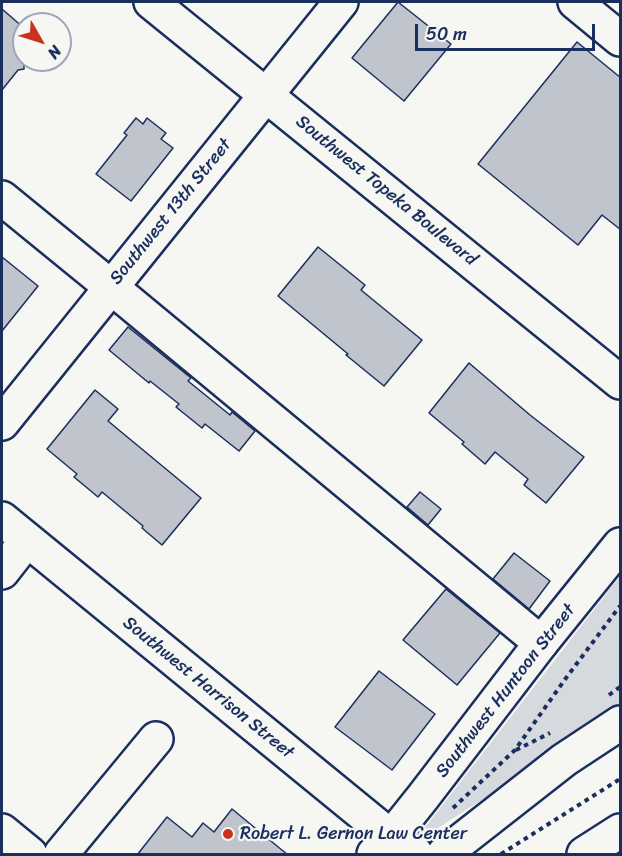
<!DOCTYPE html>
<html>
<head>
<meta charset="utf-8">
<style>
  body { margin:0 }
  #map { position:relative; width:622px; height:856px; overflow:hidden; background:#f6f6f2; font-family:Sriracha,sans-serif }
  canvas { display:block }
  .frame { position:absolute; inset:0; border:3px solid #1b2f5e; pointer-events:none }
  .north { position:absolute; left:12px; top:12px; width:60px; height:60px; box-sizing:border-box; background:#f6f6f2; border:2px solid #9ea6b7; border-radius:50%; rotate:129deg; font-size:16px; font-weight:700; line-height:24px; text-align:center; color:#1b2f5e }
  .north::after { content:''; display:block; margin:auto; width:21px; height:27px; background:#c8321e; clip-path:polygon(50% 0,100% 100%,50% 72%,0 100%) }
  .scale { position:absolute; left:415px; top:24px; width:180px; height:27px; box-sizing:border-box; border:3px solid #1b2f5e; border-top:0; padding-left:8px; font-size:18px; line-height:21px; white-space:nowrap; color:#1b2f5e; -webkit-text-stroke:4px #f6f6f2; paint-order:stroke }
</style>
</head>
<body>
<div id="map">
<canvas width="622" height="856"></canvas>
<div class="frame"></div>
<div class="north">N</div>
<div class="scale">50 m</div>
</div>
<script>
const c = document.querySelector('canvas').getContext('2d');
c.lineJoin = 'round';
function paint(path, color) {
  c.fillStyle = color;
  c.fill(path, 'evenodd');
}
function toPath(rows) {
  const path = new Path2D();
  for (const r of rows) {
    path.moveTo(r[0], r[1]);
    for (let i = 2; i < r.length; i += 2) path.lineTo(r[i], r[i + 1]);
  }
  return path;
}
function trace(path, color, width, dash) {
  c.strokeStyle = color;
  c.lineWidth = width;
  c.lineCap = dash ? 'butt' : 'round';
  c.setLineDash(dash || []);
  c.stroke(path);
}
function drawText(font, color, halo, rows, align = 'center') {
  c.font = font + ' Sriracha,sans-serif';
  c.lineWidth = 4.5;
  c.setLineDash([]);
  c.textBaseline = 'middle';
  c.strokeStyle = halo;
  c.fillStyle = color;
  for (const [text, x, y, turn = 0] of rows) {
    c.save();
    c.translate(x, y);
    c.rotate((+turn || 0) * Math.PI / 180);
    c.textAlign = isNaN(turn) ? turn : align;
    if (halo) c.strokeText(text, 0, 0);
    c.fillText(text, 0, 0);
    c.restore();
  }
}
paint(toPath([
  [620,576,620,711,424,837,419,837,418,833,427,825]
]), '#d6d9dd');
const building = toPath([
  [398,2,451,44,404,101,352,58,398,2],
  [2,9,24,28,24,69,18,70,2,90,2,9],
  [577,42,621,78,621,230,602,215,578,245,478,164,577,42],
  [136,118,143,124,147,118,166,133,161,139,173,148,131,201,96,174,127,135,124,133,136,118],
  [318,247,365,285,361,290,422,340,384,386,346,355,348,354,278,296,318,247],
  [2,257,38,286,2,331,2,257],
  [128,327,191,378,188,381,230,415,232,412,255,431,239,451,205,424,202,428,176,407,179,404,150,381,149,383,109,350,128,327],
  [469,363,530,415,584,457,546,503,524,485,528,479,495,452,485,464,462,444,464,442,429,413,469,363],
  [95,390,118,409,108,421,201,498,162,545,142,528,143,526,102,492,98,497,74,477,77,474,47,449,95,390],
  [420,492,441,509,428,525,407,507,420,492],
  [514,553,550,581,529,609,493,579,514,553],
  [446,589,500,633,457,685,403,640,446,589],
  [379,671,435,714,392,770,335,727,379,671],
  [232,809,288,855,137,855,167,817,192,837,203,823,214,832,232,809]
]);
paint(building, '#c0c4cd');
trace(building, '#1b2f5e', 1.5);
const minor = toPath([
  [575,2,620,39],
  [2,198,111,287,541,643],
  [2,423,341,2],
  [2,519,391,837,416,854],
  [2,572,27,540],
  [2,831,30,854],
  [61,854,156,739],
  [584,854,620,831]
]);
const major = toPath([
  [151,2,620,382],
  [374,854,391,837,423,797,541,643,620,545],
  [444,854,564,760,620,723]
]);
trace(minor, '#1b2f5e', 38);
trace(major, '#1b2f5e', 38);
trace(toPath([
  [609,695,620,687],
  [516,750,550,733],
  [453,808,515,750,566,678,620,606],
  [501,854,620,779]
]), '#1b2f5e', 4, [4.5, 4.5]);
trace(minor, '#f6f6f2', 33);
trace(major, '#f6f6f2', 33);
for (const [x, y, r, color] of [
  [228,834,6,"#c8321e"]
]) {
  const dot = new Path2D();
  dot.arc(x, y, r, 0, 2 * Math.PI);
  c.fillStyle = color;
  c.fill(dot);
  trace(dot, '#f6f6f2', 2);
}
drawText('18px', '#1b2f5e', '#f6f6f2', [
  ["Southwest Topeka Boulevard",386,191,39],
  ["Southwest 13th Street",171,212,-51],
  ["Southwest Harrison Street",208,688,39],
  ["Southwest Huntoon Street",506,691,-52]
]);
drawText('18px', '#1b2f5e', '#f6f6f2', [
  ["Robert L. Gernon Law Center",240,834]
], 'left');
</script>
</body>
</html>
